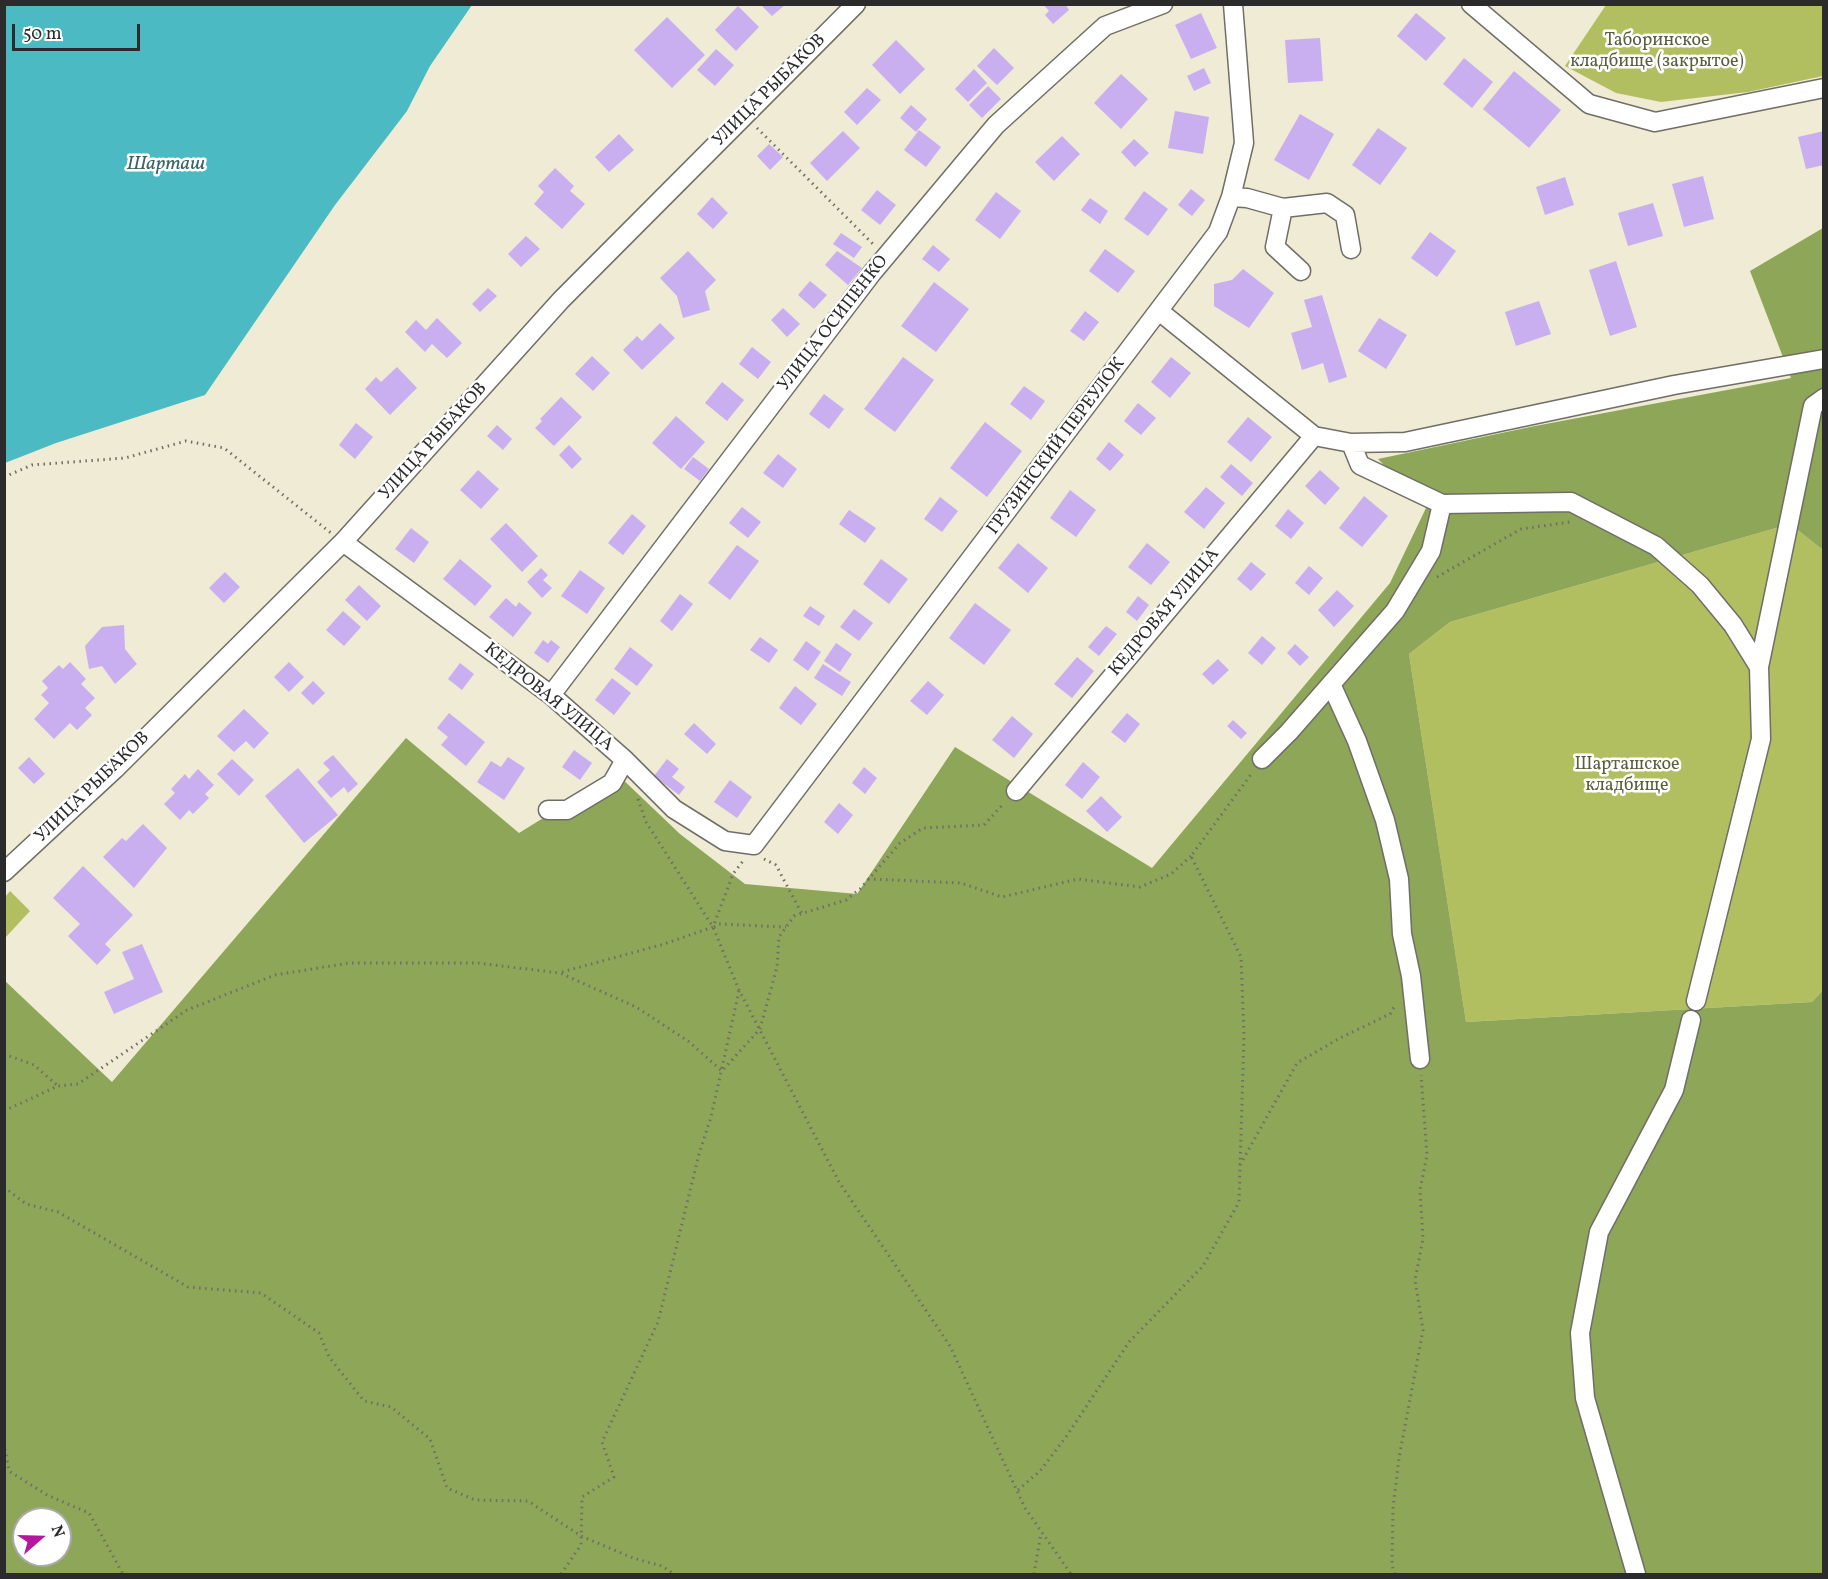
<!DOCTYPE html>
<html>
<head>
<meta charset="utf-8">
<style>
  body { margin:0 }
  #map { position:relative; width:1828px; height:1579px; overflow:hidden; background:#efebd4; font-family:Vollkorn,serif }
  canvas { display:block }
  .frame { position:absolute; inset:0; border:6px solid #2b2b2b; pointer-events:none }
  .north { position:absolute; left:12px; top:1507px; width:60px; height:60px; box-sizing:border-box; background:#fff; border:2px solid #aaa; border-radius:50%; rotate:70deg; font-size:16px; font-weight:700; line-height:24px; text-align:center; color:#2b2b2b }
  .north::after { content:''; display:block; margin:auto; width:21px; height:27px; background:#b5179e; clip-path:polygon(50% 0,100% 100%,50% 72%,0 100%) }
  .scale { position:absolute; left:12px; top:24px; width:128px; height:27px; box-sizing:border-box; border:3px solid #2b2b2b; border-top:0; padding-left:8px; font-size:18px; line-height:21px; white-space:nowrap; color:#2b2b2b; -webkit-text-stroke:4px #fff; paint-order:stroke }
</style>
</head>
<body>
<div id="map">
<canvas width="1828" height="1579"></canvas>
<div class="frame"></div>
<div class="north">N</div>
<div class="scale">50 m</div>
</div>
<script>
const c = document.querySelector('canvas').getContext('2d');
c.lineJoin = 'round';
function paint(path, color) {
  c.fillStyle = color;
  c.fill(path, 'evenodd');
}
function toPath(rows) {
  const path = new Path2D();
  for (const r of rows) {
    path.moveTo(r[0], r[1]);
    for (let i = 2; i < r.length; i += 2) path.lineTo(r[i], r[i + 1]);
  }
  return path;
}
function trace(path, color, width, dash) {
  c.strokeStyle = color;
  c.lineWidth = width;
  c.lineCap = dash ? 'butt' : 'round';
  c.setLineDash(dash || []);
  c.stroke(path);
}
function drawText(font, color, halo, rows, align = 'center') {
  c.font = font + ' Vollkorn,serif';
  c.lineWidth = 5;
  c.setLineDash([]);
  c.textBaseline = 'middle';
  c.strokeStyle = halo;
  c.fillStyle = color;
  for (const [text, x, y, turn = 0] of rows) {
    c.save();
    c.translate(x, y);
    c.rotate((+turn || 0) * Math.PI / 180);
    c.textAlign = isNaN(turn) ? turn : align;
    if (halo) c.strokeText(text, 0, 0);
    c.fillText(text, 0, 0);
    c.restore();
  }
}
paint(toPath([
  [1606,5,1823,5,1823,76,1748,92,1661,102,1616,93,1565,66],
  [1790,524,1823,550,1823,990,1812,1002,1466,1022,1409,654,1450,622],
  [10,891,30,911,5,938,5,897]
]), '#b2bf61');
paint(toPath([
  [1823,228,1823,550,1790,524,1450,622,1409,654,1466,1022,1812,1002,1823,990,1823,1574,5,1574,4,980,112,1082,406,738,519,833,616,773,680,834,745,884,857,894,955,747,1152,868,1390,583,1426,508,1378,459,1535,426,1791,378,1750,271],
  [24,1519,60,1519,60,1555,24,1555]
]), '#8da657');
paint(toPath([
  [5,4,472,4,472,5,430,66,407,111,335,205,205,395,56,443,5,463]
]), '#4bbac3');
paint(toPath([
  [1043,4,1065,4,1069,10,1053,24,1045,15,1049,11],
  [761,5,785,5,772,16],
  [738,6,759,27,736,51,715,30],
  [1201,13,1217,48,1191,59,1175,25],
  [1416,13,1446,38,1426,61,1397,36],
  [667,17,705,55,672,88,634,50],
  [1320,38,1323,81,1288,83,1285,40],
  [896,40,925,69,900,94,872,65],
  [994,48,1014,68,997,85,977,66],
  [716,49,734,65,715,86,697,70],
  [1464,58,1493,82,1472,108,1443,84],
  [1204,68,1211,83,1194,91,1187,76],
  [974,69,987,83,968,102,955,89],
  [1514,71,1561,110,1529,148,1483,109],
  [1121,74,1148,99,1121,129,1094,103],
  [988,86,1001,99,982,118,969,105],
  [867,88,881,100,857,125,844,112],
  [911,105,927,119,916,132,900,118],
  [1175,111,1209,117,1203,154,1168,148],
  [1300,114,1334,134,1309,180,1274,160],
  [1378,128,1407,148,1380,185,1352,165],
  [919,130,941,147,926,167,904,150],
  [843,131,860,148,827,181,810,163],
  [1824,131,1824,165,1806,169,1798,137],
  [619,134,634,150,609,172,595,157],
  [1062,136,1080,154,1054,181,1035,162],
  [1134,139,1149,153,1135,167,1121,152],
  [769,144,783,157,770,170,757,156],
  [555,168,574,186,570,191,585,204,562,229,534,204,544,192,538,186],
  [1703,176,1714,219,1684,227,1672,184],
  [1565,177,1574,205,1545,215,1536,187],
  [1191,189,1205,200,1192,216,1178,205],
  [877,190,896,205,880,225,861,210],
  [1144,191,1168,209,1148,236,1124,219],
  [996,192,1021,211,1000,239,975,220],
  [712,197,728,213,713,229,697,214],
  [1090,198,1108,211,1100,224,1081,210],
  [1653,203,1663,236,1628,246,1618,213],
  [1430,232,1456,251,1437,277,1411,258],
  [841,233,862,247,854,258,833,244],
  [526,236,540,249,521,267,508,254],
  [933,245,950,259,939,272,922,259],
  [1105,249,1135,271,1118,293,1089,271],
  [688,251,716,280,705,291,710,310,683,318,677,296,660,278],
  [837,251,862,268,848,285,825,265],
  [1616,261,1637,327,1610,336,1589,270],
  [1243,269,1274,293,1249,328,1214,306,1214,284,1232,280],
  [810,281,827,295,814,309,798,295],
  [934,282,969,309,936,352,901,326],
  [488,288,497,296,480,312,472,304],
  [1322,295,1347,377,1329,383,1323,363,1302,370,1291,333,1312,327,1304,300],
  [1539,301,1551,334,1516,346,1505,312],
  [783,308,800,324,787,337,771,320],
  [1085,311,1099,322,1084,341,1070,331],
  [437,318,462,343,447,358,432,344,425,352,405,332,416,320,426,330],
  [1379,318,1407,335,1386,369,1358,351],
  [660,323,675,338,642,370,623,350,637,336,642,341],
  [752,347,771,362,758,379,739,364],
  [592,356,610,373,593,391,575,374],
  [903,357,934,380,895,432,864,409],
  [1171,357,1191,373,1170,398,1151,382],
  [397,367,417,388,390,415,365,389,376,377,381,382],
  [722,382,744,400,727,421,705,403],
  [1024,386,1045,401,1031,420,1010,404],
  [824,394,844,409,829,429,809,414],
  [561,397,582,417,554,446,535,428,542,421,540,419],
  [1138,403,1156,418,1141,435,1124,421],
  [676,416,705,442,681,469,652,443],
  [1248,417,1272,437,1251,462,1227,442],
  [985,422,1022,451,987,497,950,468],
  [356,423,373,437,355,459,339,445],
  [497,425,512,439,503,450,487,436],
  [1109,442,1124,455,1110,471,1096,459],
  [569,445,582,459,572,469,559,455],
  [778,454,797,469,783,488,763,473],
  [693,457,709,469,700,481,684,469],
  [1231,464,1253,483,1242,496,1220,477],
  [478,470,499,489,481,509,460,490],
  [1320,470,1340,488,1325,505,1305,486],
  [1206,487,1225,503,1204,529,1184,512],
  [1070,490,1096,510,1076,537,1050,518],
  [1364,496,1388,516,1362,547,1339,528],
  [940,497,958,511,942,532,924,519],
  [742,507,761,522,748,538,729,523],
  [1288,509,1304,523,1291,539,1275,526],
  [849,510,876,528,865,543,839,524],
  [632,514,646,526,623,555,608,543],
  [506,523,538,556,522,572,490,539],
  [411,528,429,542,414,563,395,549],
  [1018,543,1048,568,1028,593,998,568],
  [1147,543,1170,562,1151,585,1128,567],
  [737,545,759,561,730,600,708,583],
  [460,559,492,586,475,606,443,579],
  [881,559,908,579,889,604,863,584],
  [1251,562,1266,574,1251,591,1237,579],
  [1309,566,1323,578,1309,595,1295,583],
  [541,568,548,575,543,580,552,588,542,598,527,582],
  [580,570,605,588,587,614,561,596],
  [225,572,240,587,224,603,209,588],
  [359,585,381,606,367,621,345,600],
  [1337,590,1354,606,1334,627,1318,610],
  [680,594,693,604,672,631,660,621],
  [1138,596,1149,605,1137,621,1126,612],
  [506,598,516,607,519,602,532,613,513,637,489,617],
  [975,603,1011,630,984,665,949,638],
  [810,606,825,616,819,626,803,616],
  [854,609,873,623,859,641,840,627],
  [343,611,361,627,344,646,326,630],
  [124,625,125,649,137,664,115,684,102,666,89,669,85,646,102,627],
  [1106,626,1117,634,1099,656,1088,647],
  [1262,636,1276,648,1262,665,1248,653],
  [760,637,778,650,769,663,750,650],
  [543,640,548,644,551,640,560,647,548,663,534,653],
  [806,641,821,652,808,671,793,660],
  [836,643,852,654,840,672,824,661],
  [1295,644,1309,657,1300,666,1287,653],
  [630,647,653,665,637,686,614,669],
  [1077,657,1094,671,1072,698,1054,684],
  [1218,659,1229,670,1213,685,1202,674],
  [70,662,86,679,81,684,95,698,85,708,92,715,77,730,70,723,54,739,34,719,49,703,41,695,48,688,42,681,59,665,63,669],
  [289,662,304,677,289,692,274,677],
  [460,663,474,674,462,690,448,679],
  [823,664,851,682,842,696,814,678],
  [612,678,631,693,614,715,595,700],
  [313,681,325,693,313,705,301,693],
  [928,681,944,695,927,715,910,701],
  [795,686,817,704,801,725,779,708],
  [244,709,269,733,254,749,246,741,234,752,217,736],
  [449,713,485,742,466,766,441,745,448,737,437,728],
  [1127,713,1140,724,1125,743,1111,732],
  [1012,716,1033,734,1014,758,992,740],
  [1233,720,1247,733,1241,739,1227,726],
  [694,723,716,744,707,754,684,734],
  [574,750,592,763,580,780,562,767],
  [333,755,358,784,348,793,344,787,331,798,317,782,330,770,323,763],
  [29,757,45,774,34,784,18,768],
  [508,757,525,768,504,800,477,782,491,761,501,767],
  [232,759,254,780,239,796,217,774],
  [667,759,679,769,672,777,685,787,679,795,654,776],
  [1083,762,1100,777,1082,799,1065,785],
  [864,767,877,778,865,794,852,783],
  [298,768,338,815,304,843,265,796],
  [198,769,214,785,205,794,209,798,193,814,189,810,180,820,164,804,175,793,171,789,185,774,189,779],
  [730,780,752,797,737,818,714,802],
  [1101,796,1122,817,1107,832,1086,811],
  [839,803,853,815,838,834,824,822],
  [143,824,167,848,134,888,103,857,122,838,126,841],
  [83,866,133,915,105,944,111,950,97,965,68,936,80,924,53,898],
  [142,944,163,992,114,1014,104,992,134,979,122,952]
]), '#caaff0');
const minor = toPath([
  [1471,4,1589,104,1655,122,1824,88],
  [1231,197,1247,198,1283,208],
  [1301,271,1275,247,1283,208,1327,203,1345,215,1351,249],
  [1159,311,1314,436,1351,443,1405,442,1674,385,1824,359],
  [1351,443,1360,465,1442,504,1571,502,1656,546,1700,585,1733,625,1759,667],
  [343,542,551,695,625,760,674,809,725,841,754,845,1218,232,1231,197,1244,143,1233,4],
  [1331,684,1357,741,1385,820,1399,879,1402,934,1411,976,1420,1059],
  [551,695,872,273,996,125,1105,26,1163,4],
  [1262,759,1289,732,1395,611,1431,551,1442,504],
  [1016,791,1314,436],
  [548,810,567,810,612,783,625,760],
  [4,872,115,769,343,542,561,300,856,4],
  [1696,1001,1761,739,1759,667,1813,406,1824,398],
  [1636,1574,1585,1398,1580,1333,1599,1232,1674,1090,1691,1020]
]);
trace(minor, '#706e66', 21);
trace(toPath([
  [757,128,873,244],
  [4,477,32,465,125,458,186,441,224,448,331,533],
  [1437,577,1521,529,1570,522],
  [638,799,646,822,713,927,739,990,839,1182,950,1346,1025,1508,1071,1574],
  [764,859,776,865,802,914],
  [868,879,961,883,1002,897,1078,879,1140,887,1171,874,1191,856],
  [714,927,719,924,786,927],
  [562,972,664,944,713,927,733,874,743,861],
  [4,1054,34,1065,58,1086],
  [4,1111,58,1086,78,1084,187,1010,275,975,349,963,477,963,560,973,636,1007,688,1041,722,1071,760,1029,777,967,779,937,794,916,846,900,860,889,900,843,923,828,984,825,1004,803],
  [1240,1165,1297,1063,1340,1038,1390,1014,1396,1004],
  [4,1187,26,1204,58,1212,188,1287,261,1293,319,1333,329,1357,364,1401,391,1407,430,1439,447,1488,475,1500,528,1501,581,1536,633,1558,662,1566,674,1574],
  [4,1443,9,1471,47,1495,89,1513,123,1574],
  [1018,1490,1040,1471,1066,1437,1129,1342,1203,1266,1239,1202,1244,1035,1241,957,1191,856,1252,773],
  [561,1574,581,1545,582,1497,614,1477,602,1442,658,1322,699,1154,711,1117,739,991],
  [1034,1574,1041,1533],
  [1395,1574,1392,1565,1393,1508,1399,1458,1423,1330,1415,1280,1423,1239,1420,1190,1427,1155,1421,1075]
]), '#706e66', 3, [1.5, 4.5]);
trace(minor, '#fff', 18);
drawText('18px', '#5a5f3e', '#fff', [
  ["Таборинское",1657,42],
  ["кладбище (закрытое)",1657,63],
  ["Шарташское",1627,766],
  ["кладбище",1627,787]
]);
drawText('18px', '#2b2b2b', '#fff', [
  ["УЛИЦА РЫБАКОВ",770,91,-45],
  ["УЛИЦА ОСИПЕНКО",834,324,-52],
  ["УЛИЦА РЫБАКОВ",434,442,-48],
  ["ГРУЗИНСКИЙ ПЕРЕУЛОК",1057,447,-53],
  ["КЕДРОВАЯ УЛИЦА",1165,613,-50],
  ["КЕДРОВАЯ УЛИЦА",548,698,39],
  ["УЛИЦА РЫБАКОВ",93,788,-44]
]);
drawText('italic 20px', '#386468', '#fff', [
  ["Шарташ",166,165]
]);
</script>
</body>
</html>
